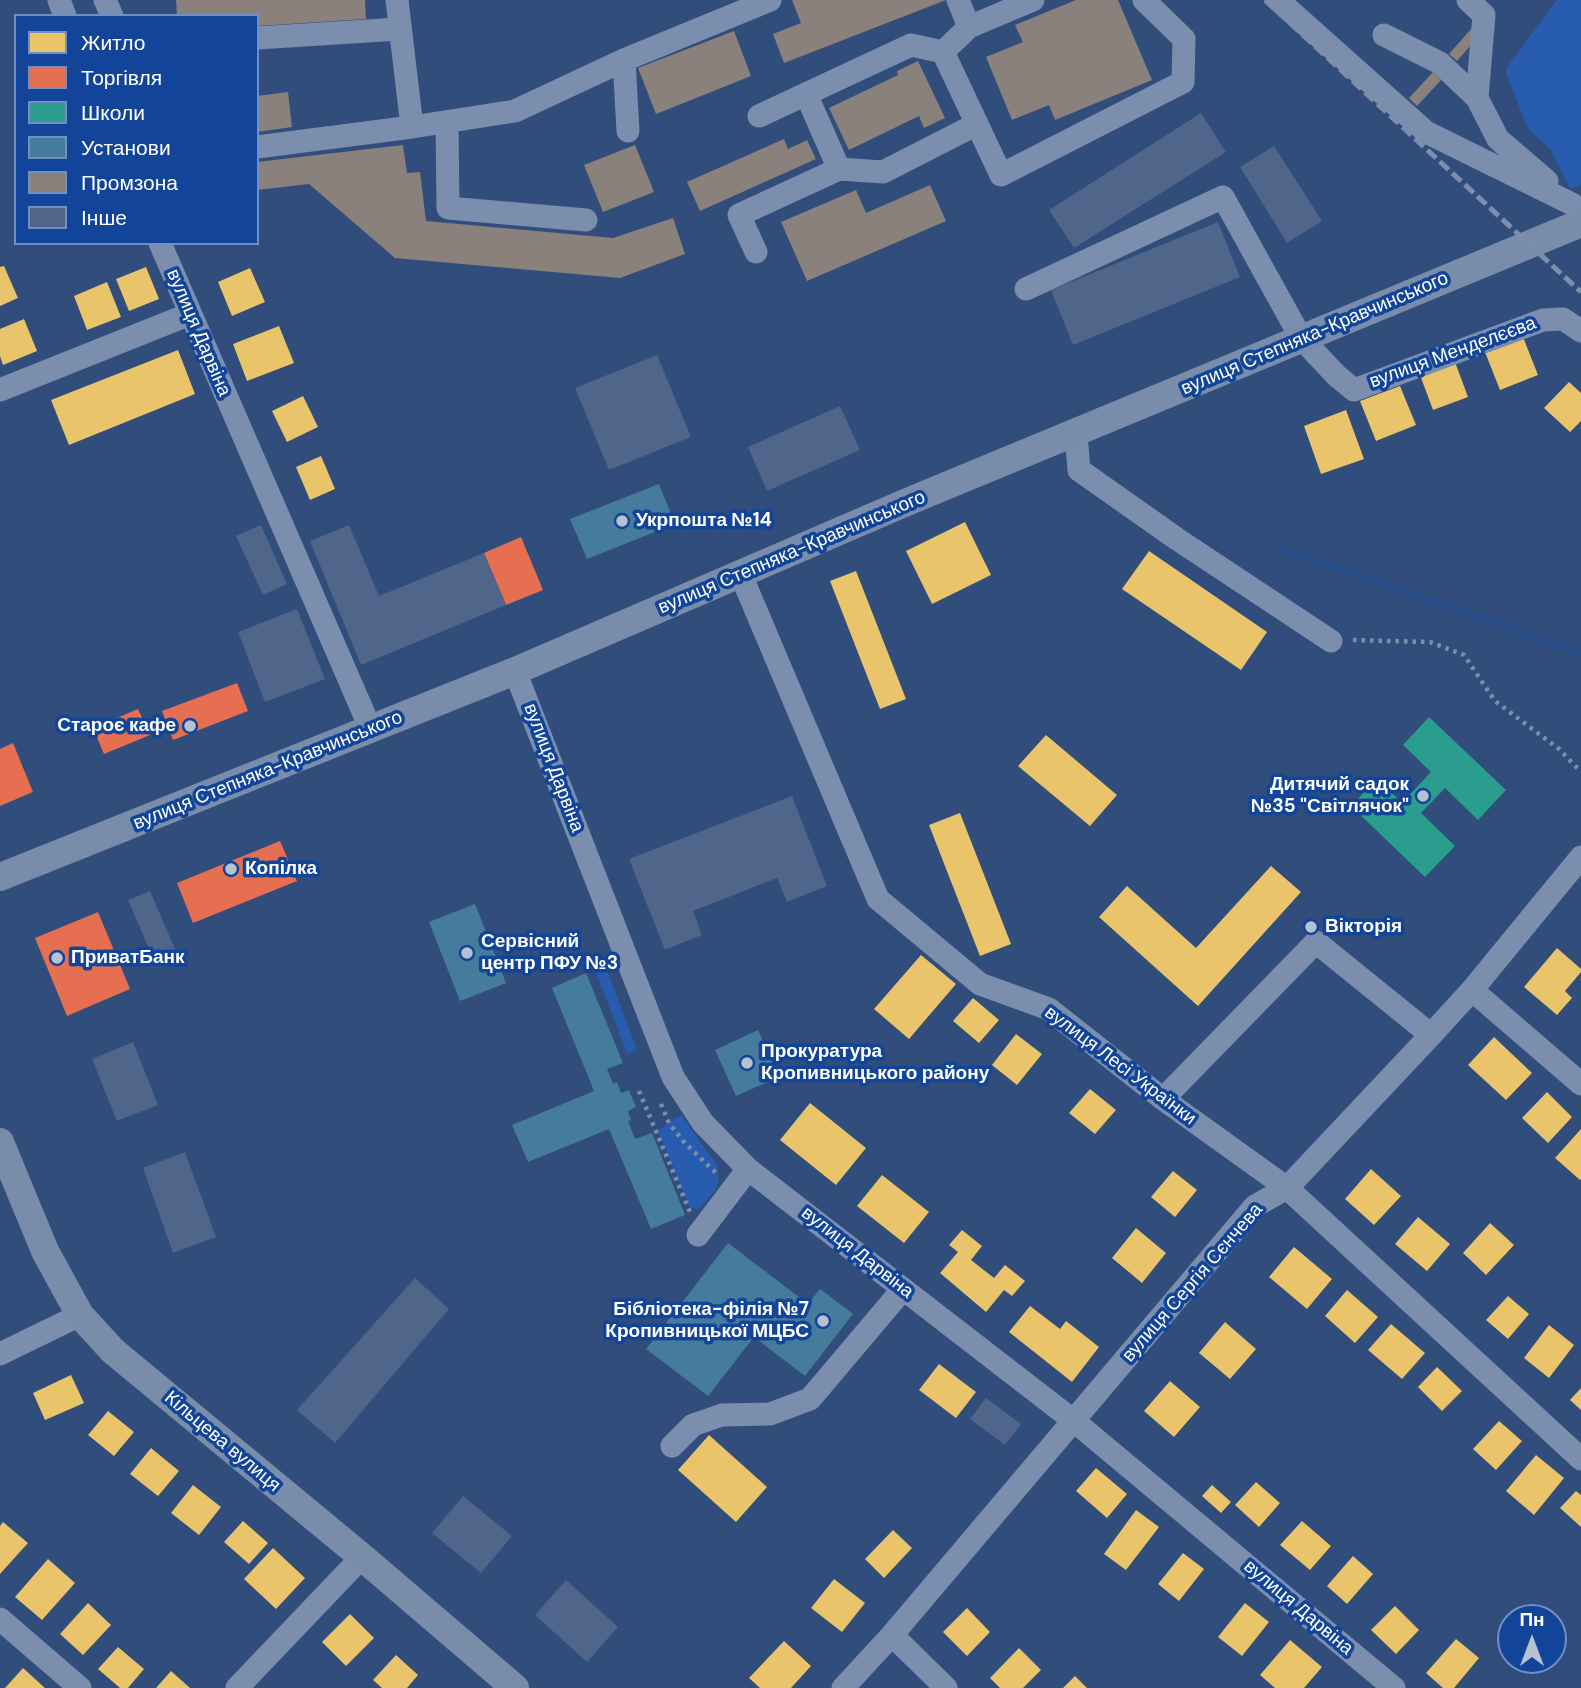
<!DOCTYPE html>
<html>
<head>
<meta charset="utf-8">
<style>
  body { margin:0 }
  #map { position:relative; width:1581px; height:1688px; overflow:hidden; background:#314d7b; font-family:"DM Sans",sans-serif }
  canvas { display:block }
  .legend { position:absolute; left:14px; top:14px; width:245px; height:231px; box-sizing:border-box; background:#12459a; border:2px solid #718fc2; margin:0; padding:9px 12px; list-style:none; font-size:21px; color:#fff }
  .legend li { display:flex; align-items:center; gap:14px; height:35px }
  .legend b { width:35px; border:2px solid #718fc2 }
  .north { position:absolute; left:1497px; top:1604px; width:70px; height:70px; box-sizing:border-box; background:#12459a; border:2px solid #718fc2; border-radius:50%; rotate:0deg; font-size:19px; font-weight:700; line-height:28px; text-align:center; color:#fff }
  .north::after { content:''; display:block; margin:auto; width:24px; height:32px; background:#b7c1d1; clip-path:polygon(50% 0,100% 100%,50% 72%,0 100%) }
</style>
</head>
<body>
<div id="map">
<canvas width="1581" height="1688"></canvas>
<ul class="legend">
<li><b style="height:19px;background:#e9c46a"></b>Житло</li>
<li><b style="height:19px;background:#e76f51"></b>Торгівля</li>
<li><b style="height:19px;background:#2a9d8f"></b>Школи</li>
<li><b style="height:19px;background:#457b9d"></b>Установи</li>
<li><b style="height:19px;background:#8a817c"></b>Промзона</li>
<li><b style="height:19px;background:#4f6589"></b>Інше</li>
</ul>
<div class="north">Пн</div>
</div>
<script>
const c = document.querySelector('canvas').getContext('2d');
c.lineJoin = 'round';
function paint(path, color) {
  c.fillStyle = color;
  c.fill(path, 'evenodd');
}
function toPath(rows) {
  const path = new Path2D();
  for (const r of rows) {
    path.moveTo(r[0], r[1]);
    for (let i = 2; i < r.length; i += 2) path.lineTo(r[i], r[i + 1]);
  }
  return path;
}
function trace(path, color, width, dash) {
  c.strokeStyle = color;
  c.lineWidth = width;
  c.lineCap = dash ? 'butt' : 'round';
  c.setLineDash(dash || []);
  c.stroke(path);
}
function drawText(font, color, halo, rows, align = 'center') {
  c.font = font + ' "DM Sans",sans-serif';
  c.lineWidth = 7;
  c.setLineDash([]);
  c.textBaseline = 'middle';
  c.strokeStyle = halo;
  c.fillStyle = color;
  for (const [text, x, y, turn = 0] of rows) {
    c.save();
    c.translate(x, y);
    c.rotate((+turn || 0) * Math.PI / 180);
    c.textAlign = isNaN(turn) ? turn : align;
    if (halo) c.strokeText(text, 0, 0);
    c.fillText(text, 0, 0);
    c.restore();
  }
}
paint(toPath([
  [1557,0,1581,0,1581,184,1570,189,1551,150,1527,127,1505,70],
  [605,965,637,1050,627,1054,595,969],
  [681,1115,718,1166,718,1183,716,1189,699,1209,690,1208,658,1130]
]), '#275cb0');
paint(toPath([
  [4,266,18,298,0,306,0,267],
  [146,267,159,299,129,311,116,279],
  [250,268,265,302,232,316,218,282],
  [107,282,121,317,87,330,74,296],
  [24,319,37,351,3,365,0,356,0,329],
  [279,326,294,363,247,381,233,344],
  [1523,337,1538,375,1500,390,1485,352],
  [178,350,195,394,69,445,51,400],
  [1455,362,1468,397,1433,410,1420,375],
  [1569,382,1581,393,1581,421,1570,432,1544,408],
  [1400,386,1416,425,1376,441,1360,401],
  [303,396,318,427,287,442,272,411],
  [1346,410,1364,459,1321,474,1304,426],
  [321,456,335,489,310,500,296,467],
  [965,522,991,575,932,604,906,551],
  [1149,551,1267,632,1241,670,1122,589],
  [856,571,906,699,880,709,830,581],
  [1046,735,1117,795,1090,826,1018,766],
  [960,813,1011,944,980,956,929,825],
  [1271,866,1301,892,1198,1006,1099,917,1127,886,1196,948],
  [1557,948,1581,969,1581,972,1565,991,1572,998,1557,1015,1524,987],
  [921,955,956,984,909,1039,874,1009],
  [973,998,999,1020,979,1043,953,1021],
  [1016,1034,1042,1054,1017,1085,992,1065],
  [1494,1037,1532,1073,1506,1100,1468,1065],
  [1090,1089,1116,1110,1095,1134,1069,1113],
  [1547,1092,1572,1117,1548,1143,1522,1118],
  [810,1103,866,1148,836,1185,780,1140],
  [1581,1129,1581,1179,1580,1180,1555,1158],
  [1371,1169,1401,1196,1374,1225,1345,1199],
  [1173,1171,1197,1190,1175,1217,1151,1197],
  [882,1175,929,1212,904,1243,857,1206],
  [1418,1217,1450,1244,1427,1271,1395,1244],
  [1490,1223,1514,1245,1486,1275,1463,1253],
  [1136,1228,1166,1253,1142,1283,1112,1258],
  [962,1230,982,1246,971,1260,994,1278,1005,1265,1025,1281,1012,1296,1004,1290,986,1312,940,1273,958,1252,949,1245],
  [1294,1247,1332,1279,1307,1309,1269,1277],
  [1347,1290,1378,1317,1355,1343,1325,1316],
  [1508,1296,1529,1314,1508,1339,1486,1320],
  [1030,1306,1060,1329,1066,1321,1099,1347,1072,1382,1009,1332],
  [1225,1322,1256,1349,1230,1379,1199,1353],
  [1391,1324,1425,1353,1402,1379,1368,1350],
  [1549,1325,1574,1345,1549,1378,1524,1358],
  [939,1364,976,1392,956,1418,919,1390],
  [1437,1367,1462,1391,1442,1411,1418,1387],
  [71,1375,84,1403,45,1420,33,1393],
  [1170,1381,1200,1407,1174,1437,1144,1411],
  [1581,1388,1581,1410,1570,1400],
  [108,1411,134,1432,114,1456,88,1435],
  [1499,1421,1522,1441,1496,1470,1473,1449],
  [709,1435,767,1487,736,1522,678,1470],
  [151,1448,179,1471,158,1496,130,1474],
  [1536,1455,1564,1478,1534,1515,1506,1491],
  [1096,1468,1127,1494,1107,1518,1076,1491],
  [1256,1482,1280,1503,1259,1527,1235,1505],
  [193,1485,221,1507,199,1535,171,1513],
  [1212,1485,1231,1502,1221,1513,1202,1496],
  [1576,1491,1581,1495,1581,1527,1560,1508],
  [1136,1510,1159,1527,1126,1570,1104,1554],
  [243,1521,268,1543,249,1564,224,1542],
  [1302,1521,1331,1546,1310,1570,1280,1545],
  [3,1522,28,1543,0,1574,0,1526],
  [893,1530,912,1548,884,1578,865,1559],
  [273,1548,305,1578,276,1609,244,1579],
  [1183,1553,1204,1569,1179,1601,1158,1584],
  [1353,1556,1373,1574,1347,1604,1327,1586],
  [48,1559,75,1583,42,1620,15,1597],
  [834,1579,865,1603,842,1632,811,1608],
  [88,1603,111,1625,83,1655,60,1634],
  [1245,1603,1269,1622,1242,1656,1218,1637],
  [1395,1606,1419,1630,1396,1654,1371,1630],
  [967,1608,990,1632,967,1656,943,1632],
  [350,1614,374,1638,346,1666,322,1642],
  [1456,1639,1479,1658,1454,1688,1443,1688,1426,1673],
  [1290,1640,1322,1667,1304,1688,1275,1688,1260,1675],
  [784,1641,811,1666,791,1688,760,1688,749,1678],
  [118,1647,144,1669,128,1688,120,1688,98,1669],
  [1019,1648,1041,1670,1023,1688,1000,1688,990,1678],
  [396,1655,418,1675,407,1688,382,1688,373,1680],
  [23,1668,45,1688,5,1688],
  [171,1671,190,1688,156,1688],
  [1075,1676,1087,1688,1063,1688]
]), '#e9c46a');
paint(toPath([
  [521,537,543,590,506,605,484,553],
  [237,683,248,711,173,740,162,711],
  [138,709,150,735,104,754,93,728],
  [13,743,33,792,0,806,0,749],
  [280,841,297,881,193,923,177,883],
  [98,912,130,989,67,1016,35,938]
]), '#e76f51');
paint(toPath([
  [1429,717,1506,790,1478,820,1445,788,1421,813,1455,846,1425,877,1351,806,1377,779,1402,803,1431,772,1403,745]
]), '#2a9d8f');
paint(toPath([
  [659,484,675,524,587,559,570,519],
  [475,904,506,983,460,1001,429,922],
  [586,973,623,1063,607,1069,613,1084,617,1082,621,1093,629,1090,636,1107,628,1111,631,1120,628,1121,635,1139,652,1133,685,1215,651,1229,609,1129,528,1162,512,1125,594,1091,552,988],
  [758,1030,779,1077,736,1096,715,1050],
  [728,1243,808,1304,820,1289,853,1314,805,1376,754,1337,708,1396,646,1349]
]), '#457b9d');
paint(toPath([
  [176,0,365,0,366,19,257,26,257,16,177,16],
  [792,0,946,0,784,63,773,34,801,23],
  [1076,0,1118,0,1152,80,1055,120,1049,105,1012,120,986,57,1023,42,1015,25],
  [1471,29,1479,36,1457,61,1449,54],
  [734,31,751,76,656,114,638,68],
  [918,61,945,118,924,128,919,116,849,150,829,108,898,75,897,71],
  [1433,72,1441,80,1417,106,1409,98],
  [288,92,292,127,257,132,257,96],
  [784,139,788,149,807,140,816,159,700,211,687,182],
  [403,145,407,173,420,172,426,221,613,238,673,218,685,254,620,278,395,258,309,184,257,190,257,162],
  [635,145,654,192,603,212,584,165],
  [930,185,946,221,807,281,781,222,856,190,866,213]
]), '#8a817c');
trace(toPath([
  [1279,548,1581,653]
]), '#2a4e8c', 7);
paint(toPath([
  [1201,113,1226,152,1074,248,1049,210],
  [1274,146,1322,221,1287,243,1240,167],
  [1218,222,1240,277,1073,345,1051,290],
  [657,355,691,437,609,470,575,388],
  [840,406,860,450,767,491,748,447],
  [261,525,287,584,263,595,236,536],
  [349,525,379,596,484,553,506,605,361,665,310,541],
  [297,609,325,679,265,702,238,632],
  [792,796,827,886,787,902,777,878,693,911,702,935,665,950,629,859],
  [150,891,176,951,154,960,128,900],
  [133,1042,158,1105,117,1121,92,1059],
  [185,1152,216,1237,173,1253,143,1168],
  [415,1278,449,1309,335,1443,297,1410],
  [986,1398,1021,1424,1005,1445,970,1419],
  [463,1496,512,1536,481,1573,432,1533],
  [566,1580,618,1627,587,1662,535,1615]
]), '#4f6589');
trace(toPath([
  [1353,640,1430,642,1464,655,1495,701,1559,749,1581,772],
  [639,1091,690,1212],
  [661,1104,669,1123,683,1141,718,1175]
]), '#7c8ead', 4.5, [3.5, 5]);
trace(toPath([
  [59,0,65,16],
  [105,0,112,16],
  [397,0,412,127,515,111,624,60,770,0],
  [958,0,969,27],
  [1033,0,969,27,943,52,1001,175,1183,82,1184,39,1144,0],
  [1278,0,1426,132,1572,204],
  [1468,0,1484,15,1477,98,1498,139,1547,181],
  [1384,35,1440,63,1477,98],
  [257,38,399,29],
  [943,52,911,45,806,94,839,169,883,172,977,124],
  [624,60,628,131],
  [759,116,806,94],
  [447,122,448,208,586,220],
  [257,147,412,127],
  [160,243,371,730],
  [756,252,739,215,839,169],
  [1026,289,1223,197,1301,338,1337,376,1354,390,1543,320,1563,319,1581,331],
  [0,390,190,314],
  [1076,434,1079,470,1177,539,1331,641],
  [741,575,878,899,980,984,1049,1009,1163,1099,1287,1188,1581,1459],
  [515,671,673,1077,703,1123,748,1169,1074,1421,1394,1688],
  [1472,990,1581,1084],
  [1163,1099,1316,942,1431,1035],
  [698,1235,748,1169],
  [0,1354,80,1315],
  [672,1446,693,1425,722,1415,770,1414,810,1399,903,1289],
  [0,1619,80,1688],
  [892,1635,946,1688],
  [237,1688,362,1557],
  [843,1688,892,1635,1255,1206,1287,1188,1431,1035,1472,990,1581,857]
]), '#7c8ead', 23);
trace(toPath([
  [0,877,515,671,907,502,1581,223],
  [0,1142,45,1251,80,1315,113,1351,362,1557,515,1688]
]), '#798dab', 28);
trace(toPath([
  [1265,0,1581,292]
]), '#7c8eab', 5, [12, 5]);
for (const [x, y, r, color] of [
  [622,521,7,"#b7c1d1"],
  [190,726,7,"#b7c1d1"],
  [1423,796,7,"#b7c1d1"],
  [231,869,7,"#b7c1d1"],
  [1311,927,7,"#b7c1d1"],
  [467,953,7,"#b7c1d1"],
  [57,958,7,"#b7c1d1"],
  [747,1063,7,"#b7c1d1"],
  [823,1321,7,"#b7c1d1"]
]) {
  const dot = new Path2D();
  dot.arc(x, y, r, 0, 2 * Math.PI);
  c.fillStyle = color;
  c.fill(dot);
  trace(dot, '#12459a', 2.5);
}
drawText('19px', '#fff', '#12459a', [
  ["вулиця Дарвіна",198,333,67],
  ["вулиця Степняка-Кравчинського",1315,334,-23],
  ["вулиця Менделєєва",1453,353,-20],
  ["вулиця Степняка-Кравчинського",792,553,-23],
  ["вулиця Дарвіна",553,768,69],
  ["вулиця Степняка-Кравчинського",268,771,-22],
  ["вулиця Лесі Українки",1120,1066,37],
  ["вулиця Дарвіна",857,1253,38],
  ["вулиця Сергія Сєнчева",1193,1283,-49],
  ["Кільцева вулиця",222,1442,40],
  ["вулиця Дарвіна",1298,1608,40]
]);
drawText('bold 19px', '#fff', '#12459a', [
  ["Укрпошта №14",636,521],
  ["Староє кафе",176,726,"right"],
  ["Дитячий садок",1409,785,"right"],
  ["№35 \"Світлячок\"",1409,807,"right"],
  ["Копілка",245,869],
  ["Вікторія",1325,927],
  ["Сервісний",481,942],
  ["центр ПФУ №3",481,964],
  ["ПриватБанк",71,958],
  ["Прокуратура",761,1052],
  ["Кропивницького району",761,1074],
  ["Бібліотека-філія №7",809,1310,"right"],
  ["Кропивницької МЦБС",809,1332,"right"]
], 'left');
</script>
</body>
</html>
